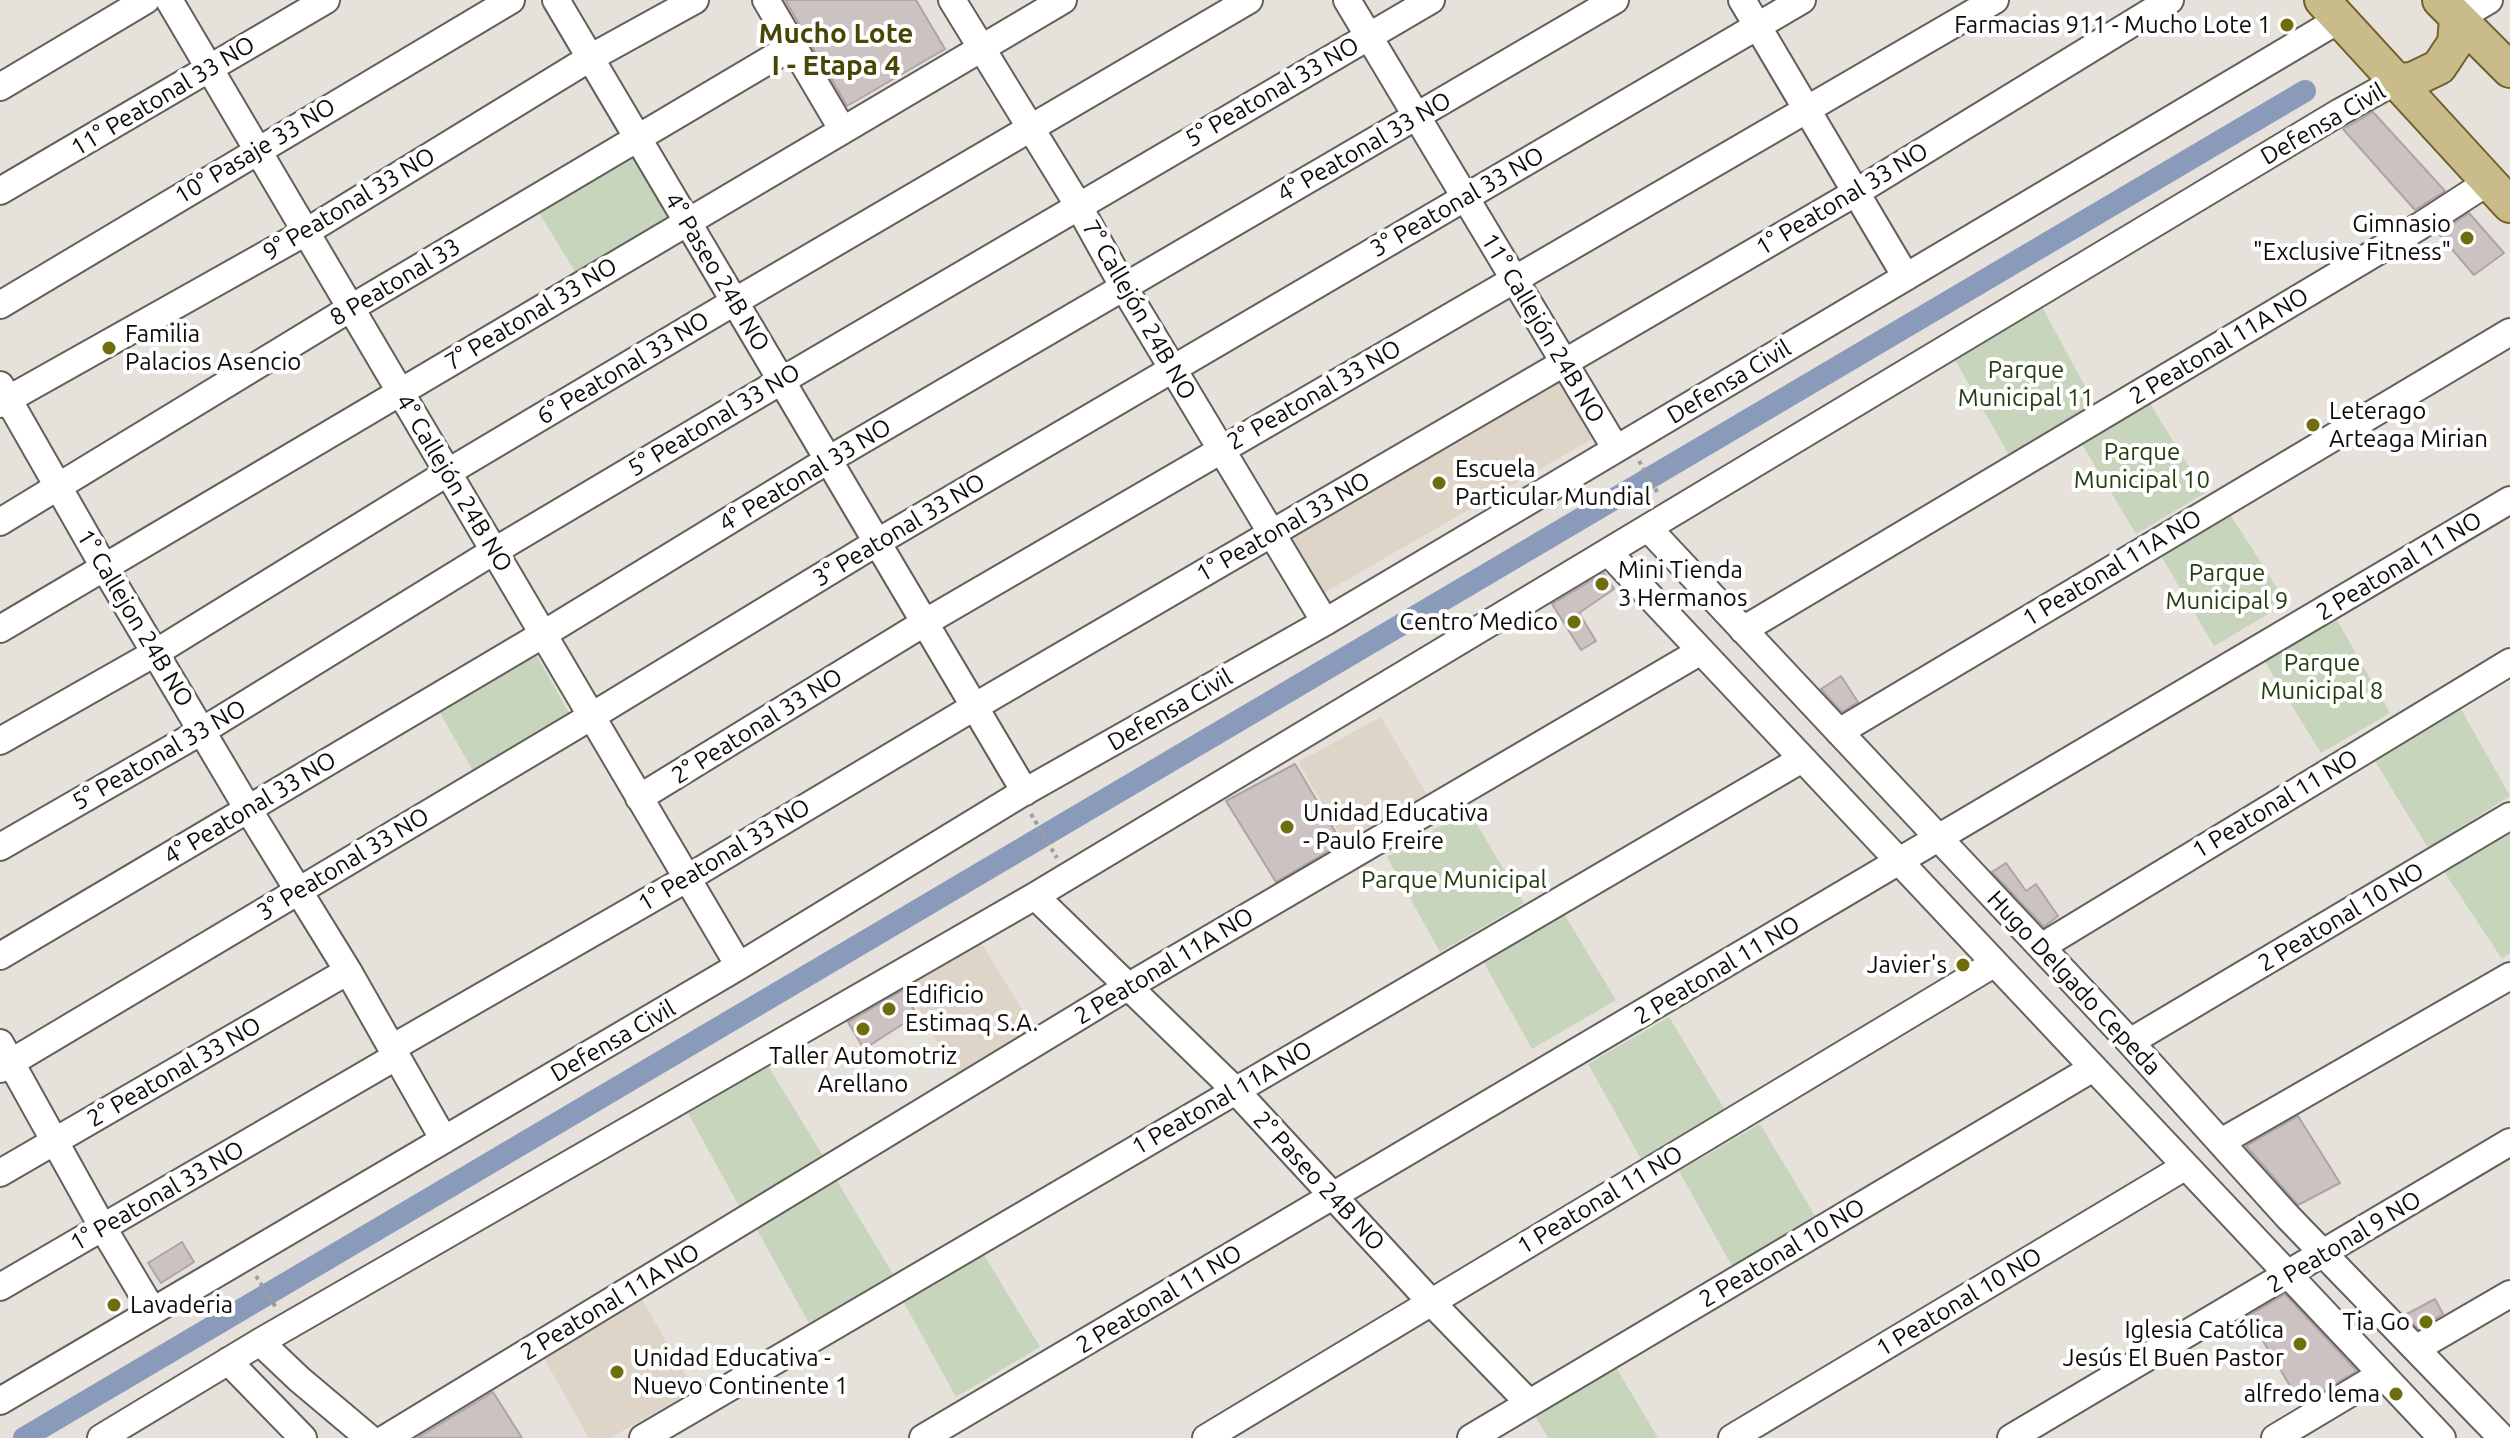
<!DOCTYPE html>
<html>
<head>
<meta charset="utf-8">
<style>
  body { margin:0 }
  canvas { display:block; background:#e6e2db }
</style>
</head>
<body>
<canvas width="2510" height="1438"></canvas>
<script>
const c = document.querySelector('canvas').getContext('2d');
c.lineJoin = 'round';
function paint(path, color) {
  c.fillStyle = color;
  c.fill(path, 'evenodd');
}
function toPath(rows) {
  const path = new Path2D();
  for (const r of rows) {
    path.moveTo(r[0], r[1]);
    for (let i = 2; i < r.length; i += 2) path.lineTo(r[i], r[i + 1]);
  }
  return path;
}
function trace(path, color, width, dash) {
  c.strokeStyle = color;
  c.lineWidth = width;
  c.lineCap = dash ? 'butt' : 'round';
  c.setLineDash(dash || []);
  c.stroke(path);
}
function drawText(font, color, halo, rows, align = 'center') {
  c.font = font + ' Ubuntu,sans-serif';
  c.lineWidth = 8;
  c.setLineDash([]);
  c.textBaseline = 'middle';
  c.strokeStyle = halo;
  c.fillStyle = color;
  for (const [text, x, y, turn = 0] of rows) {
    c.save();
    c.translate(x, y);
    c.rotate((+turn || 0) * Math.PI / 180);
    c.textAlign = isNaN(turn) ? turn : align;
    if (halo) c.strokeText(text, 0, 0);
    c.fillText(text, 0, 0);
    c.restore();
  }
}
paint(toPath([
  [1554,373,1592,439,1324,593,1286,528],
  [1381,717,1431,801,1350,851,1298,762],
  [977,936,1036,1032,959,1078,900,979],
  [640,1296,694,1390,610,1438,589,1438,541,1353]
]), '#ded4c8');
paint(toPath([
  [631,147,671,216,577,275,535,206],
  [2041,305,2094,403,2010,457,1954,358],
  [2148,400,2205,493,2136,534,2080,441],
  [2226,508,2287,603,2214,646,2157,549],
  [2337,620,2390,713,2321,753,2265,662],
  [532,647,569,713,473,771,435,704],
  [2461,709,2510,796,2428,848,2375,761],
  [1468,810,1524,903,1440,952,1387,857],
  [2510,827,2510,953,2502,959,2441,867],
  [1560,907,1616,1000,1532,1049,1479,954],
  [1669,1017,1725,1110,1641,1159,1588,1064],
  [768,1066,825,1159,740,1208,688,1113],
  [1760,1124,1816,1217,1732,1266,1679,1171],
  [837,1181,893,1274,809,1323,756,1228],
  [984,1255,1040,1347,956,1397,903,1301],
  [1614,1364,1658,1438,1548,1438,1533,1412]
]), '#c6d5bc');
trace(toPath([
  [24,1438,2305,91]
]), '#899abb', 22);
const building = toPath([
  [785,0,916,0,945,49,847,106,785,0],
  [2373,112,2445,191,2415,210,2343,129,2373,112],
  [2469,213,2504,253,2474,275,2438,233,2469,213],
  [1604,573,1614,589,1579,613,1596,641,1581,650,1552,604,1604,573],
  [1841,676,1858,702,1842,712,1821,689,1841,676],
  [1295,764,1342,843,1276,882,1226,801,1295,764],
  [2006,863,2026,891,2036,884,2058,916,2044,927,1992,872,2006,863],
  [903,990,917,1015,864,1049,848,1022,903,990],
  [2298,1116,2340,1183,2298,1205,2246,1146,2298,1116],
  [182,1242,194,1262,161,1283,148,1263,182,1242],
  [2285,1294,2357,1371,2301,1404,2248,1316,2285,1294],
  [2435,1299,2443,1314,2418,1329,2405,1315,2435,1299],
  [493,1392,522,1438,417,1438,493,1392]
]);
paint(building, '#cbc2c1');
trace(building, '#ada4a3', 2);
const minor = toPath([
  [169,0,739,966],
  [556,0,1025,792],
  [766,0,842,129],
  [952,0,1078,205,1123,286,1325,622],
  [1347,0,1616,449],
  [1742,0,1906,277],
  [2457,19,2489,0],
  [0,87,146,0],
  [0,191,326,0],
  [0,305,511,0],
  [0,385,104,567,248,809,348,971,444,1140],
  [0,404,306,232,590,58,695,0],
  [0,522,351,308,793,46],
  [1648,528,2130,1042,2288,1217,2502,1438],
  [1608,552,2442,1438],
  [0,629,1063,0],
  [1743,630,2420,226,2488,182],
  [1839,732,2510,332],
  [0,741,155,653,460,465,734,302,1249,0],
  [639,798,924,623,1995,0],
  [0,847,202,731,481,559,781,381,1431,0],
  [1035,896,1236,1091,1431,1302,1529,1403],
  [2041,947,2510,662],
  [0,956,542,635,828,460,1615,0],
  [2130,1042,2510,816],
  [0,1043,103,1228,152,1310],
  [392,1048,686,879,974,707,1855,193,2170,0],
  [0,1069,592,716,876,543,1802,0],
  [2221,1142,2510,976],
  [0,1173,348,971],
  [0,1287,397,1056],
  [260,1342,299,1379,369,1438],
  [2417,1348,2510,1294],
  [228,1361,303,1438],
  [0,1401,739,966,1019,795,1325,622,2340,19],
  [101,1438,260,1342,1035,896,2340,112,2396,81],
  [386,1438,1129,986,1701,651],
  [643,1438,1802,759],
  [923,1438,2510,500],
  [1206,1438,1995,963],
  [1471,1438,2093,1068],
  [1732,1438,2186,1166],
  [2011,1438,2510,1142],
  [2275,1438,2382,1374]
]);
const major = toPath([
  [2322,0,2510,205],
  [2440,0,2510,70],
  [2396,81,2412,80,2439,67,2455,43,2457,19]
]);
trace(minor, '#635f5a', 30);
trace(major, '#71602b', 38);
trace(toPath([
  [1639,461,1659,495],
  [1031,814,1057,858],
  [256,1276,277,1309]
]), '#a19e99', 4, [4, 4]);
trace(minor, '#fff', 26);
trace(major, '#cabb8b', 34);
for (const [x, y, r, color] of [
  [2287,25,8,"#6f6d0d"],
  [2467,238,8,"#6f6d0d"],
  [109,348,8,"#6f6d0d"],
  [2313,425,8,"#6f6d0d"],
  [1439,483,8,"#6f6d0d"],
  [1602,584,8,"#6f6d0d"],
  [1574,622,8,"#6f6d0d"],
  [1287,827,8,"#6f6d0d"],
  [1963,965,8,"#6f6d0d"],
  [889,1009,8,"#6f6d0d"],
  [863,1029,8,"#6f6d0d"],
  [114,1305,8,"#6f6d0d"],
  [2426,1322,8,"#6f6d0d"],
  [2300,1344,8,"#6f6d0d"],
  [617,1372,8,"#6f6d0d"],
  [2396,1394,8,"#6f6d0d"]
]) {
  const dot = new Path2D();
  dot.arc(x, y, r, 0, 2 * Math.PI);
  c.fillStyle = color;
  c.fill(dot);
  trace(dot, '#fff', 3);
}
drawText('24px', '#0d0c0a', '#fff', [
  ["Farmacias 911 - Mucho Lote 1",2271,25,"right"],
  ["Gimnasio",2451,224,"right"],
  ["\"Exclusive Fitness\"",2451,252,"right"],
  ["Familia",125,334],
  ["Palacios Asencio",125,362],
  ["Leterago",2329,411],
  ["Arteaga Mirian",2329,439],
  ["Escuela",1455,469],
  ["Particular Mundial",1455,497],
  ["Mini Tienda",1618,570],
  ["3 Hermanos",1618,598],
  ["Centro Medico",1558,622,"right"],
  ["Unidad Educativa",1303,813],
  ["- Paulo Freire",1303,841],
  ["Javier's",1947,965,"right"],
  ["Edificio",905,995],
  ["Estimaq S.A.",905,1023],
  ["Taller Automotriz",863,1056,"center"],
  ["Arellano",863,1084,"center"],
  ["Lavaderia",130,1305],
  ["Tia Go",2410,1322,"right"],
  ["Iglesia Católica",2284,1330,"right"],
  ["Jesús El Buen Pastor",2284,1358,"right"],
  ["Unidad Educativa -",633,1358],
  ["Nuevo Continente 1",633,1386],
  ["alfredo lema",2380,1394,"right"]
], 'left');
drawText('24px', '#0d0c0a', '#fff', [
  ["5° Peatonal 33 NO",1272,92,-30],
  ["11° Peatonal 33 NO",163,96,-31],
  ["Defensa Civil",2323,124,-30],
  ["4° Peatonal 33 NO",1364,147,-30],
  ["10° Pasaje 33 NO",255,151,-31],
  ["1° Peatonal 33 NO",1842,199,-31],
  ["3° Peatonal 33 NO",1457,202,-30],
  ["9° Peatonal 33 NO",349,204,-31],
  ["4° Paseo 24B NO",717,272,59],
  ["8 Peatonal 33",395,282,-31],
  ["7° Callejón 24B NO",1139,310,60],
  ["7° Peatonal 33 NO",531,314,-31],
  ["11° Callejón 24B NO",1543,328,59],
  ["2 Peatonal 11A NO",2219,346,-31],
  ["6° Peatonal 33 NO",623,368,-31],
  ["Defensa Civil",1729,382,-31],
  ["2° Peatonal 33 NO",1314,395,-30],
  ["5° Peatonal 33 NO",714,420,-31],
  ["4° Peatonal 33 NO",805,475,-31],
  ["4° Callejón 24B NO",454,483,59],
  ["1° Peatonal 33 NO",1283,527,-30],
  ["3° Peatonal 33 NO",899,530,-31],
  ["2 Peatonal 11 NO",2399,566,-31],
  ["1 Peatonal 11A NO",2112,568,-31],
  ["1° Callejon 24B NO",135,618,59],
  ["Defensa Civil",1170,710,-30],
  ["2° Peatonal 33 NO",757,726,-32],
  ["5° Peatonal 33 NO",159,755,-30],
  ["1 Peatonal 11 NO",2275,804,-31],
  ["4° Peatonal 33 NO",250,808,-31],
  ["1° Peatonal 33 NO",724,855,-31],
  ["3° Peatonal 33 NO",343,864,-31],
  ["2 Peatonal 10 NO",2341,917,-31],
  ["2 Peatonal 11A NO",1164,966,-31],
  ["2 Peatonal 11 NO",1717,970,-31],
  ["Hugo Delgado Cepeda",2074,983,47],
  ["Defensa Civil",613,1041,-30],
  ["2° Peatonal 33 NO",174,1072,-30],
  ["1 Peatonal 11A NO",1222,1098,-30],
  ["2° Paseo 24B NO",1319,1181,47],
  ["1° Peatonal 33 NO",157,1196,-30],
  ["1 Peatonal 11 NO",1600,1200,-31],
  ["2 Peatonal 9 NO",2344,1242,-31],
  ["2 Peatonal 10 NO",1782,1253,-31],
  ["2 Peatonal 11 NO",1159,1299,-31],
  ["2 Peatonal 11A NO",610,1302,-31],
  ["1 Peatonal 10 NO",1959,1302,-31]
]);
drawText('24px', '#243f0d', '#fff', [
  ["Parque",2026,370],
  ["Municipal 11",2026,398],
  ["Parque",2142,452],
  ["Municipal 10",2142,480],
  ["Parque",2227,573],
  ["Municipal 9",2227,601],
  ["Parque",2322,663],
  ["Municipal 8",2322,691],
  ["Parque Municipal",1454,880]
]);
drawText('bold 28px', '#474604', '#fff', [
  ["Mucho Lote",836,34],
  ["I - Etapa 4",836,66]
]);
</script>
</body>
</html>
